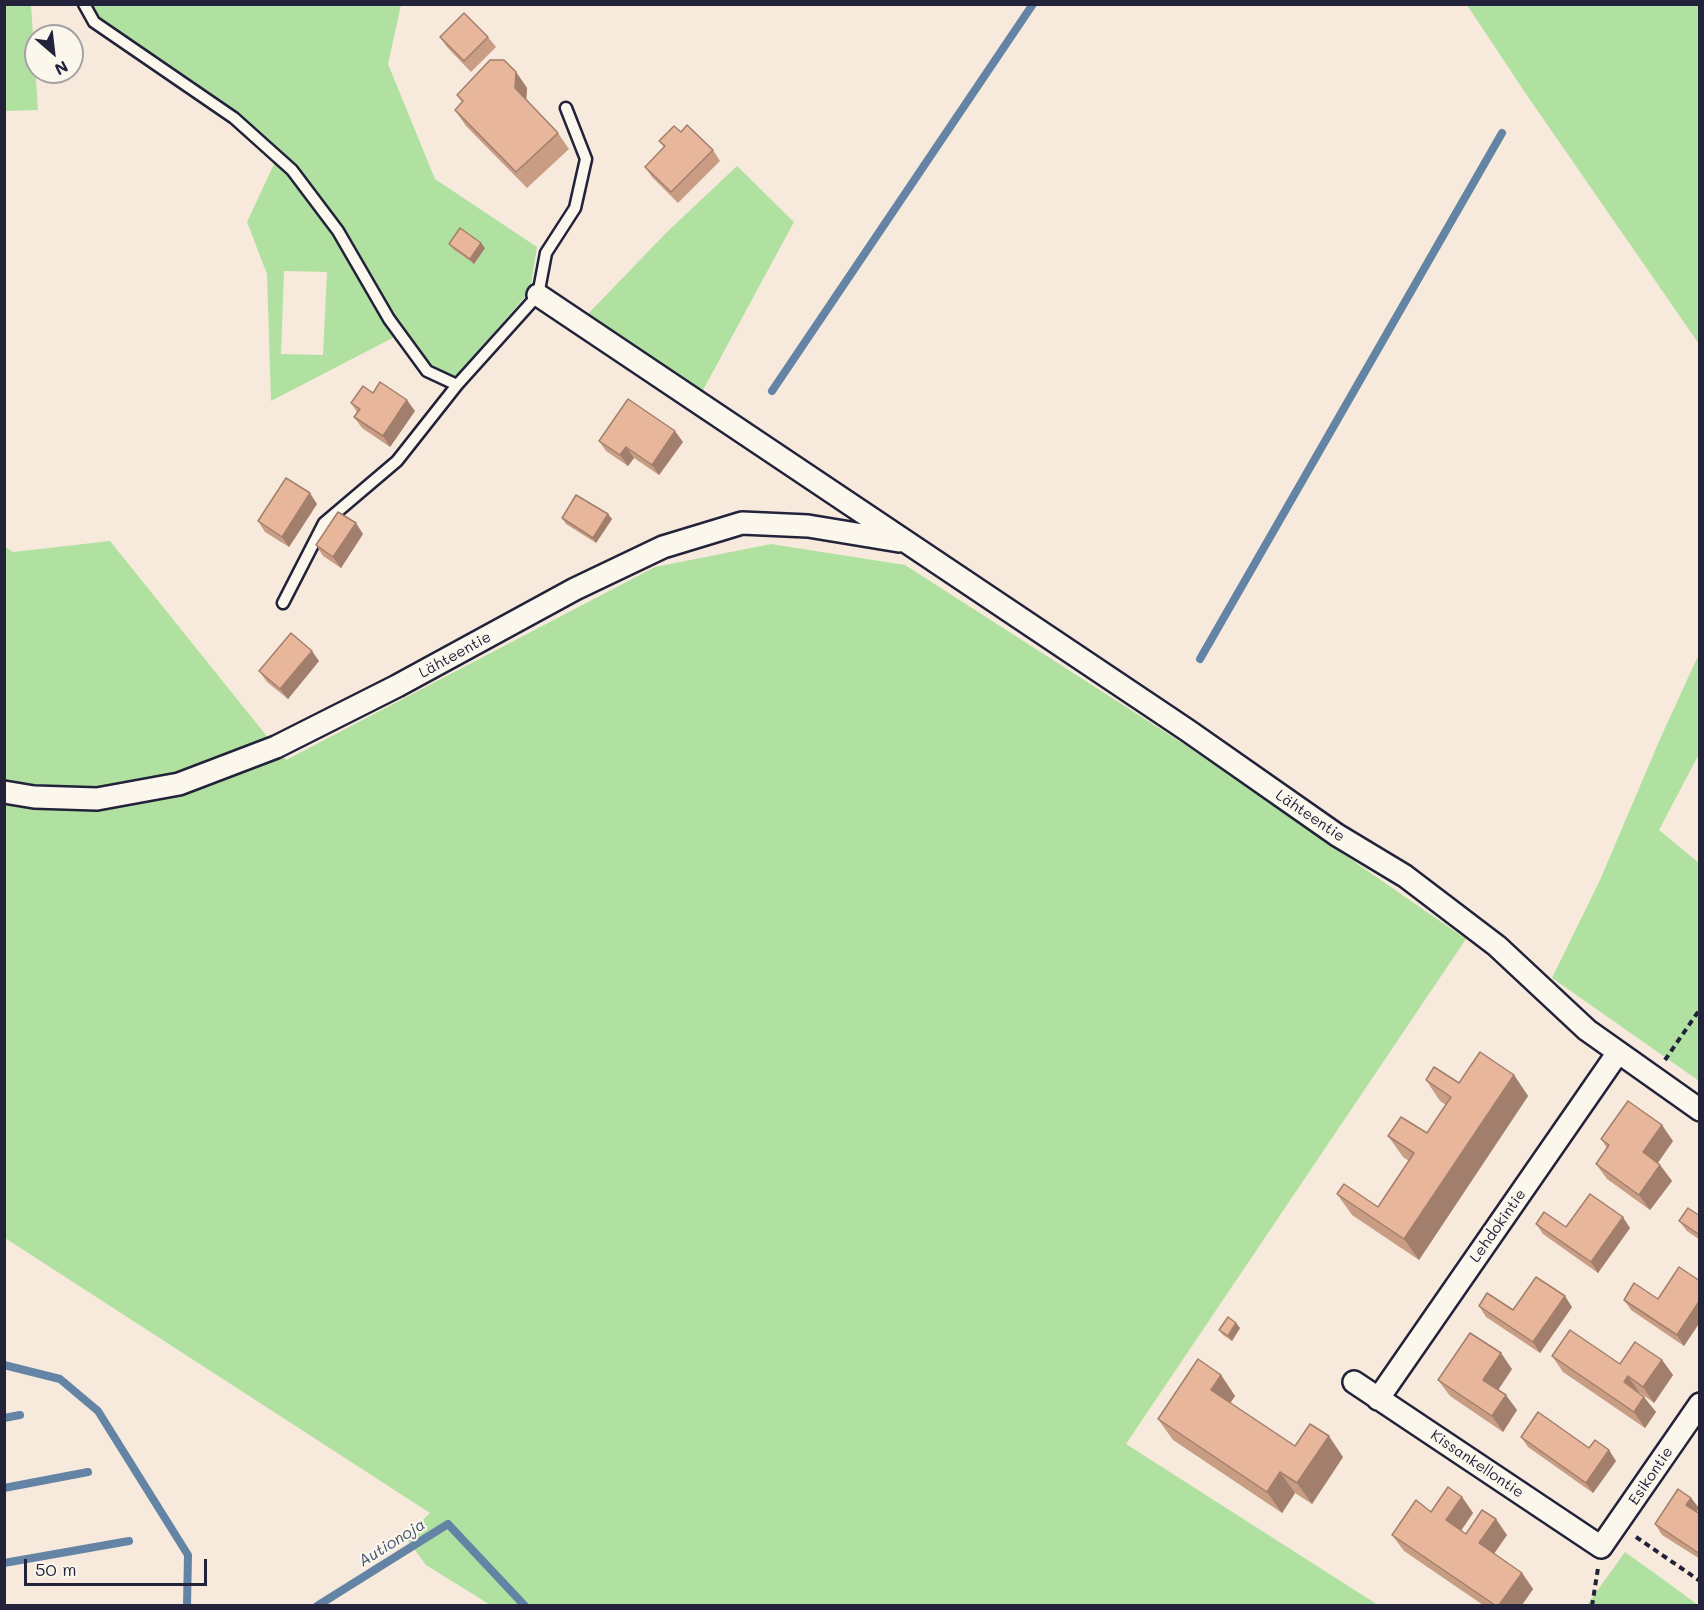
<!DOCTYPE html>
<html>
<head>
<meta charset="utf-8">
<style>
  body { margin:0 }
  #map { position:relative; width:1704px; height:1610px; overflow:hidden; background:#f7eadc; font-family:Mali,sans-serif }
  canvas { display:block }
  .frame { position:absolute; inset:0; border:6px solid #22223b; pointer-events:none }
  .north { position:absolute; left:24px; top:24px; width:60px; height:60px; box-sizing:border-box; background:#fbf7ec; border:2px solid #a4a2a5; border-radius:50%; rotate:152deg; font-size:16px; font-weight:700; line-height:24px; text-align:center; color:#22223b }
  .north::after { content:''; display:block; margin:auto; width:21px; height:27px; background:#22223b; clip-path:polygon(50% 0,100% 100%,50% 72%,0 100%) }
  .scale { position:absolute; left:24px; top:1559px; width:183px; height:27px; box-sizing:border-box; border:3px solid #22223b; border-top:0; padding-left:8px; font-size:18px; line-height:21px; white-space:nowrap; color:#22223b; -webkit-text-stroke:4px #fbf7ec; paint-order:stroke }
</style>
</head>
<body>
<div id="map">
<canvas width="1704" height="1610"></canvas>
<div class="frame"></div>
<div class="north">N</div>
<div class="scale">50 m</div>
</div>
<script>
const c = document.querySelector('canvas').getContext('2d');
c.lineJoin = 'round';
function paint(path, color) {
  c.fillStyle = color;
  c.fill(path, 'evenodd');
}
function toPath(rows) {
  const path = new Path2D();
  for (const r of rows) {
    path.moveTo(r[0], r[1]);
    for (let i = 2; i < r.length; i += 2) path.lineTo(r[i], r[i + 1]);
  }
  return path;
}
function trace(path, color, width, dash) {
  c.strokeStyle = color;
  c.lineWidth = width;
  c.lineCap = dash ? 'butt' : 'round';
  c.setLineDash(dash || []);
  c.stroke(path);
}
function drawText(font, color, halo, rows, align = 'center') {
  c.font = font + ' Mali,sans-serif';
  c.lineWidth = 4.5;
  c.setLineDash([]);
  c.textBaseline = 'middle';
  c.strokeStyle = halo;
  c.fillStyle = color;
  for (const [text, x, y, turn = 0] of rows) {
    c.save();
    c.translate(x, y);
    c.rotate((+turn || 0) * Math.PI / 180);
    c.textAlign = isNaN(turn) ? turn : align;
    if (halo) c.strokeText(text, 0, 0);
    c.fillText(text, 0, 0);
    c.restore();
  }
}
paint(toPath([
  [4,5,31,5,38,110,5,111],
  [80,5,401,5,388,64,435,179,537,247,530,291,455,378,430,364,404,332,271,401,267,274,247,222,274,164,232,123,92,25],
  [284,271,327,272,323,355,281,354],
  [1467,5,1699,5,1699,344,1526,94],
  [737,166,794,222,702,392,586,316,667,232],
  [110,541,286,760,655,567,771,544,905,565,1187,746,1466,939,1126,1444,1378,1605,492,1606,426,1565,405,1537,430,1513,5,1238,4,546,13,552],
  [1699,654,1699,754,1659,830,1699,863,1699,1081,1552,978,1600,880,1660,739],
  [1625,1552,1664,1580,1698,1605,1587,1605]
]), '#b1e1a1');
trace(toPath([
  [772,391,1033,4],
  [1200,659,1502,133],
  [4,1365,60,1379,98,1411,188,1555,187,1606],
  [4,1418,20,1415],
  [4,1488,88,1472],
  [4,1563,129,1541],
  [317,1606,448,1524,525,1606]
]), '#6384a5', 8);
const lane = toPath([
  [84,4,94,22,234,118,292,170,338,231,389,319,427,371,457,385,538,295,546,253,575,208,586,159,566,108],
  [283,603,324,523,397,461,457,385]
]);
const street = toPath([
  [538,295,1187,730,1337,835,1405,876,1497,946,1587,1030,1700,1110],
  [4,792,34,797,97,799,179,784,276,747,397,686,575,589,663,547,742,523,808,526,899,541],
  [1354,1382,1601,1547,1700,1404],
  [1378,1399,1617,1054]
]);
trace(lane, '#22223b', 15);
trace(street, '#22223b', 26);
trace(toPath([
  [1665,1060,1700,1009],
  [1636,1537,1700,1581],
  [1592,1606,1598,1568]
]), '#22223b', 4, [6, 4.5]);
trace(lane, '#fbf7ec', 10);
trace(street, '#fbf7ec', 21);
paint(toPath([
  [440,37,488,37,496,47,471,72,447,47],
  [516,72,527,88,526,100,558,133,569,149,527,188,466,126,455,110,462,102,457,95],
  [681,132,713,150,720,161,678,203,652,177,645,167,664,147,659,141],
  [449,244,485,248,474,264,453,249],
  [373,393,415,411,390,447,362,428,354,417,357,412,351,403],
  [599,441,683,442,659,475,634,458,628,466,606,451],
  [317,504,289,547,265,532,258,521],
  [608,514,612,519,596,543,566,524,562,518],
  [363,534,341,568,323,556,316,545],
  [319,661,288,699,267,682,259,671],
  [1514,1075,1528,1096,1419,1260,1352,1215,1337,1194,1378,1207,1409,1161,1403,1157,1388,1136,1427,1133,1446,1105,1440,1101,1426,1080,1459,1083],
  [1601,1139,1673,1141,1658,1163,1660,1165,1672,1181,1650,1210,1607,1179,1596,1164,1607,1148],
  [1700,1216,1700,1240,1687,1231,1679,1221],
  [1536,1224,1566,1227,1630,1228,1598,1273,1543,1234],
  [1700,1281,1700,1322,1684,1346,1631,1310,1624,1300,1658,1299],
  [1479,1306,1513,1310,1572,1307,1540,1353,1486,1317],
  [1236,1323,1240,1328,1232,1341,1223,1335,1219,1330],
  [1552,1356,1620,1364,1662,1360,1673,1375,1654,1403,1639,1392,1656,1412,1645,1428,1563,1372],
  [1512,1369,1498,1390,1517,1410,1503,1432,1450,1396,1438,1380],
  [1221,1375,1235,1396,1230,1403,1295,1446,1343,1457,1312,1504,1295,1493,1282,1513,1173,1440,1158,1419],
  [1521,1437,1589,1448,1616,1461,1593,1493,1528,1447],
  [1462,1497,1473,1513,1461,1531,1466,1534,1507,1535,1494,1554,1522,1573,1533,1589,1522,1605,1483,1605,1404,1551,1392,1535],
  [1691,1498,1699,1508,1696,1512,1700,1514,1700,1559,1662,1535,1655,1524]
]), '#c89d84');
paint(toPath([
  [516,72,527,88,526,104,515,88],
  [481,243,485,248,474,264,470,259],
  [407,400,415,411,390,447,383,436],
  [675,431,683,442,659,475,652,465],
  [626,447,634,458,628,466,620,455],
  [310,493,317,504,289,547,282,537],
  [608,514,612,519,596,543,593,538],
  [356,523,363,534,341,568,333,557],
  [312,651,319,661,288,699,280,689],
  [1514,1075,1528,1096,1419,1260,1404,1239],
  [1662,1125,1673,1141,1654,1168,1643,1152],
  [1660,1165,1672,1181,1650,1210,1639,1195],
  [1623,1217,1630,1228,1598,1273,1591,1262],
  [1565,1296,1572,1307,1540,1353,1533,1342],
  [1700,1300,1700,1322,1684,1346,1677,1335],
  [1236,1323,1240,1328,1232,1341,1228,1336],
  [1501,1353,1512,1369,1494,1396,1483,1380],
  [1662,1360,1673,1375,1654,1403,1643,1387],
  [1221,1375,1235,1396,1225,1411,1211,1390],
  [1628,1376,1639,1392,1624,1382],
  [1506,1395,1517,1410,1503,1432,1492,1416],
  [1644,1397,1656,1412,1645,1428,1634,1412],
  [1329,1436,1343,1457,1312,1504,1297,1483],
  [1609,1450,1616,1461,1593,1493,1586,1483],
  [1280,1472,1295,1493,1282,1513,1267,1492],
  [1462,1497,1473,1513,1457,1536,1446,1520],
  [1691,1498,1699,1508,1694,1516,1686,1505],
  [1496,1519,1507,1535,1490,1559,1479,1543],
  [1522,1573,1533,1589,1522,1605,1499,1605]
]), '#a27f6c');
const building = toPath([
  [464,13,488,37,464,61,440,37,464,13],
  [490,60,504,60,516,72,515,88,558,133,516,172,455,110,463,101,457,95,490,60],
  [687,125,713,150,671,192,645,167,665,146,659,141,674,126,681,132,687,125],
  [460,228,481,243,470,259,449,244,460,228],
  [380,382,407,400,383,436,354,417,360,409,351,403,363,386,373,393,380,382],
  [628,399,675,431,652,465,626,447,620,455,599,441,628,399],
  [286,478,310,493,282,537,258,521,286,478],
  [576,495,608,514,593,538,562,518,576,495],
  [338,512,356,523,333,557,316,545,338,512],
  [291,633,312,651,280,689,259,671,291,633],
  [1480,1052,1514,1075,1404,1239,1337,1194,1344,1184,1378,1207,1414,1153,1388,1136,1401,1117,1427,1133,1451,1097,1426,1080,1434,1067,1459,1083,1480,1052],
  [1628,1101,1662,1125,1643,1152,1660,1165,1639,1195,1596,1164,1609,1145,1601,1139,1628,1101],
  [1590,1194,1623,1217,1591,1262,1536,1224,1544,1212,1566,1227,1590,1194],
  [1688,1208,1700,1216,1700,1235,1679,1221,1688,1208],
  [1679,1267,1700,1281,1700,1300,1677,1335,1624,1300,1634,1283,1658,1299,1679,1267],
  [1536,1277,1565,1296,1533,1342,1479,1306,1487,1293,1513,1310,1536,1277],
  [1228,1317,1236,1323,1228,1336,1219,1330,1228,1317],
  [1570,1330,1620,1364,1635,1342,1662,1360,1643,1387,1628,1376,1624,1382,1644,1397,1634,1412,1552,1356,1570,1330],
  [1470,1333,1501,1353,1483,1380,1506,1395,1492,1416,1438,1380,1470,1333],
  [1198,1359,1221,1375,1211,1390,1295,1446,1310,1424,1329,1436,1297,1483,1280,1472,1267,1492,1158,1419,1198,1359],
  [1538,1412,1589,1448,1595,1440,1609,1450,1586,1483,1521,1437,1538,1412],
  [1448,1487,1462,1497,1446,1520,1466,1534,1482,1510,1496,1519,1479,1543,1522,1573,1499,1605,1495,1605,1392,1535,1416,1500,1431,1512,1448,1487],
  [1678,1489,1691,1498,1686,1505,1700,1514,1700,1554,1655,1524,1678,1489]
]);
paint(building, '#e8b69a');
trace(building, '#a27f6c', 1.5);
drawText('15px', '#22223b', '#fbf7ec', [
  ["Lähteentie",455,655,-29],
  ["Lähteentie",1310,816,34],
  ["Lehdokintie",1498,1226,-55],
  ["Kissankellontie",1477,1464,34],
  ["Esikontie",1651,1476,-56]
]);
drawText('italic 16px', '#425370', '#fbf7ec', [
  ["Autionoja",392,1543,-32]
]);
</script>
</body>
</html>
